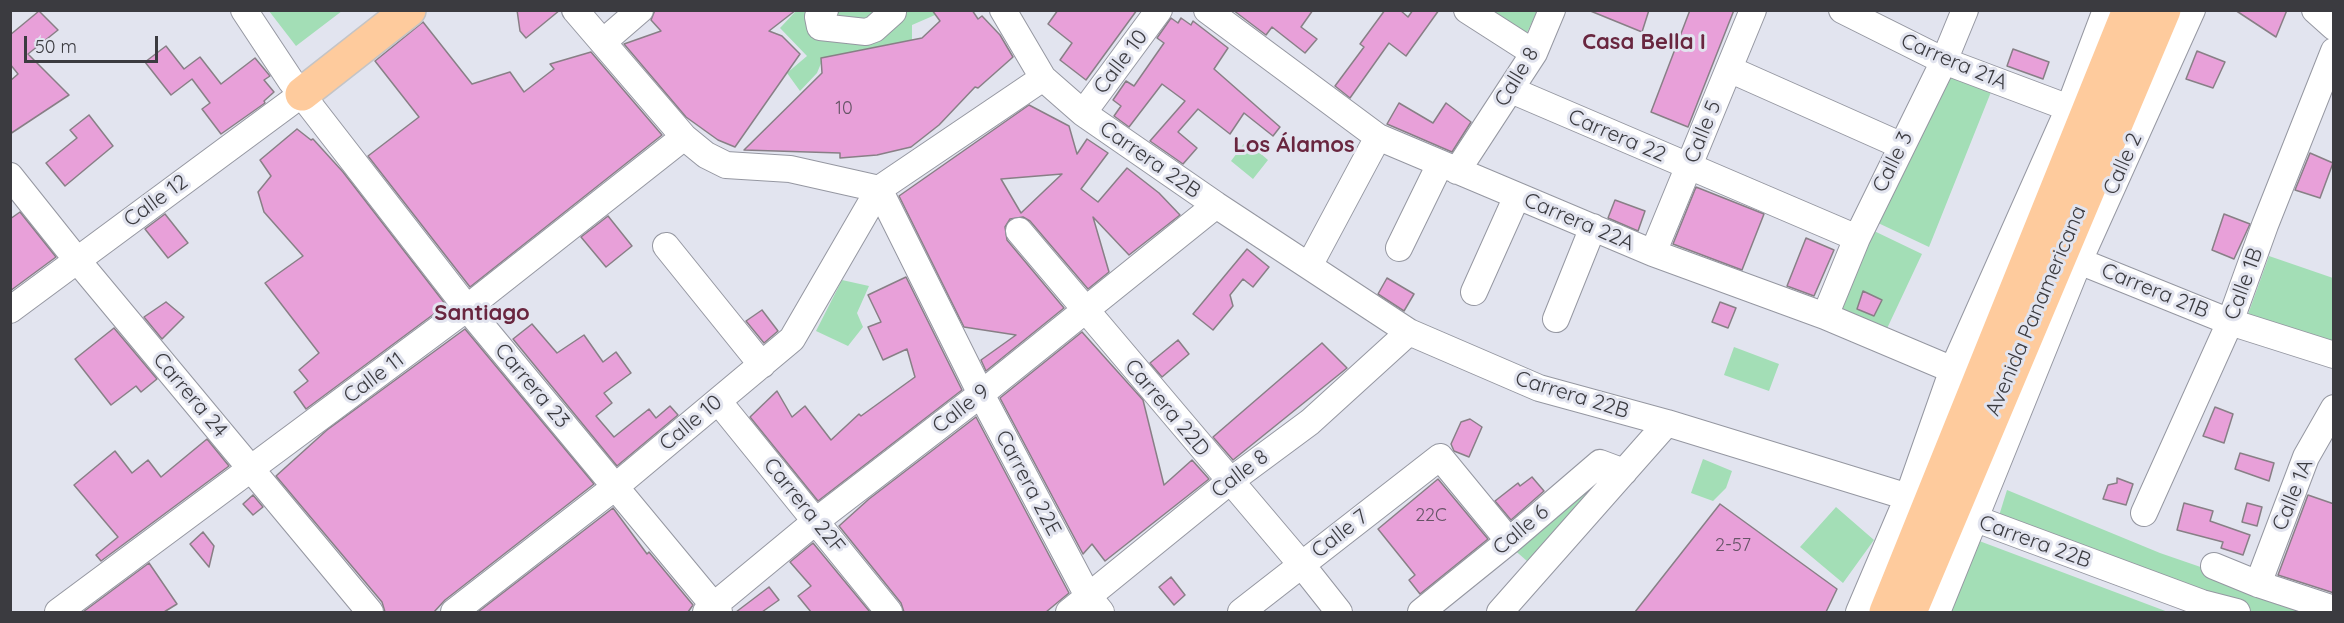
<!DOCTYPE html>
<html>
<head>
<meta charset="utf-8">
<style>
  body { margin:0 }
  #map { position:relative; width:2344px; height:623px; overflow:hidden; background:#e2e4ef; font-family:Quicksand,sans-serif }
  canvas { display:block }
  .frame { position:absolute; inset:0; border:12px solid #3b3b40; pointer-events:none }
  .scale { position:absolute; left:24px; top:36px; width:134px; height:27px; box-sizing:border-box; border:3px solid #3b3b40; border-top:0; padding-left:8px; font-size:18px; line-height:21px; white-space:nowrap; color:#3b3b40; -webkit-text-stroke:4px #e2e4ef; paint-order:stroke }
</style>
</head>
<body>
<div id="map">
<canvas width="2344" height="623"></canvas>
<div class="frame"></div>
<div class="scale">50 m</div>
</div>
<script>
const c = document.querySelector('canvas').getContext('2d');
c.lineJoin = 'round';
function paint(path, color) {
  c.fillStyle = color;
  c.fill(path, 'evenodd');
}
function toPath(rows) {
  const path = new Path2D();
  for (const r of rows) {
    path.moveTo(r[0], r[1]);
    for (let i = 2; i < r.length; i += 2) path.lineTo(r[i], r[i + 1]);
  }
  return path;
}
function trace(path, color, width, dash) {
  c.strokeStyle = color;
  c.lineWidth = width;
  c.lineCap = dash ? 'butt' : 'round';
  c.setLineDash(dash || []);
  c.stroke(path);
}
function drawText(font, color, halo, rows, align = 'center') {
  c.font = font + ' Quicksand,sans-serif';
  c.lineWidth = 6;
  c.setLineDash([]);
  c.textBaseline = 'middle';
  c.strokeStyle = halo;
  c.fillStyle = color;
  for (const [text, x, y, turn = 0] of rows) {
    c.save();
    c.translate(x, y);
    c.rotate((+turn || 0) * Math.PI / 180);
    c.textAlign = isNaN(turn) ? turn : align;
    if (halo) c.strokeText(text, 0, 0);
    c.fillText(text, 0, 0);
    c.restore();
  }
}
paint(toPath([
  [932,10,935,15,912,25,912,40,822,61,817,73,800,91,787,73,807,56,780,28,796,11],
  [269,11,342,11,296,46],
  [1487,11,1537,11,1526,35],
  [1944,61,1991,92,1929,247,1876,222],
  [1246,141,1268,160,1253,179,1231,161],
  [1872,230,1922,254,1883,337,1833,313],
  [2269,256,2333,278,2334,342,2247,317],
  [842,280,869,286,857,313,863,327,848,346,816,331],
  [1734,347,1779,364,1769,391,1724,375],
  [1703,459,1732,471,1726,488,1713,501,1691,493],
  [1600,473,1608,474,1535,568,1511,547],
  [2007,490,2160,553,2331,612,2236,612,1998,519],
  [1836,507,1874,540,1843,583,1800,547],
  [1974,539,2168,612,1945,612]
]), '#a3deb6');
const building = toPath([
  [517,10,560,10,526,38,520,31,517,10],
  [655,10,796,10,769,31,782,36,800,54,735,147,718,140,686,117,624,44,661,31,651,20,655,10],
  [932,10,972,10,978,19,982,16,1000,35,1013,57,978,88,975,87,939,125,911,147,877,155,840,158,840,153,744,150,822,73,821,58,922,38,940,21,932,10],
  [1058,10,1137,10,1086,80,1060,60,1072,43,1048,24,1058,10],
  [1233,10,1313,10,1301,27,1317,39,1305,53,1272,27,1266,35,1233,10],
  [1385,10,1400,10,1408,17,1413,10,1439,10,1406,56,1389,43,1350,98,1335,86,1364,47,1360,44,1385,10],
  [1588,10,1649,10,1642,32,1588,10],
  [1690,10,1734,10,1688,127,1651,112,1690,10],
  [2235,10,2287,10,2276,37,2235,10],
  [39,11,58,30,28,54,69,95,10,134,10,81,18,74,10,64,10,35,39,11],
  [1171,18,1178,23,1181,18,1191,25,1193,21,1228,48,1214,69,1280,127,1273,136,1244,113,1230,134,1198,109,1178,132,1197,148,1183,164,1150,141,1185,101,1162,84,1129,127,1114,116,1121,106,1113,100,1126,81,1134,86,1164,43,1157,38,1171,18],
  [423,22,472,84,510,72,524,92,554,69,550,64,591,52,662,135,470,287,368,156,419,117,375,61,423,22],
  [166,46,184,69,200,57,221,84,255,58,270,76,264,80,274,92,264,101,265,103,221,134,202,109,210,103,192,79,171,95,145,62,166,46],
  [2013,49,2049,62,2043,79,2007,66,2013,49],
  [2197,51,2225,62,2213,88,2186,79,2197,51],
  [1399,103,1433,123,1446,103,1471,122,1452,152,1387,124,1399,103],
  [1029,105,1069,126,1077,154,1087,139,1108,153,1081,189,1098,202,1127,168,1159,193,1180,215,1129,255,1093,217,1109,272,1088,289,1030,221,1023,217,1010,219,1005,227,1007,240,1064,308,986,371,981,360,1016,335,964,327,899,196,1029,105],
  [1062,174,1021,213,1001,179,1062,174],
  [89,115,113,146,65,186,46,163,77,138,70,130,89,115],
  [297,129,311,140,313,139,343,172,446,305,306,409,294,392,308,381,299,370,319,353,265,283,303,256,264,212,258,192,271,176,260,160,297,129],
  [2310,153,2333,163,2320,198,2295,190,2310,153],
  [1696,187,1764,214,1742,270,1673,244,1696,187],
  [1615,200,1645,211,1638,231,1608,218,1615,200],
  [20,212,56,257,10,291,10,219,20,212],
  [165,214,188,243,168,258,145,229,165,214],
  [2224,214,2250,224,2234,259,2212,250,2224,214],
  [608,216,632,246,606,267,581,237,608,216],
  [1806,238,1834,250,1814,296,1787,286,1806,238],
  [1247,249,1269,267,1253,287,1243,279,1230,295,1233,306,1213,330,1193,314,1247,249],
  [906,277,962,390,818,501,750,417,777,391,792,417,805,406,831,440,859,414,861,416,915,377,907,349,883,360,868,327,881,322,868,295,906,277],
  [1387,278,1414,294,1404,311,1378,294,1387,278],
  [1863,291,1882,300,1874,316,1857,309,1863,291],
  [166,302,184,317,162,339,144,317,166,302],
  [1720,302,1736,308,1728,328,1712,322,1720,302],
  [762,310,778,331,764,343,746,321,762,310],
  [532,324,557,353,584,335,603,362,616,352,631,373,604,393,612,403,596,416,614,437,649,409,656,418,670,406,678,415,617,466,513,339,532,324],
  [114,328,157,379,141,392,136,386,111,405,75,359,114,328],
  [465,329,594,484,445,600,434,612,385,612,382,602,276,476,327,430,465,329],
  [1082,332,1143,400,1164,485,1192,460,1209,479,1105,561,1092,544,1083,554,1000,398,1082,332],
  [1178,340,1189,354,1162,377,1150,363,1178,340],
  [1322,343,1347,368,1233,460,1213,437,1322,343],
  [2215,407,2233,414,2224,443,2203,436,2215,407],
  [976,417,1069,593,1046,612,904,612,901,603,839,526,869,499,976,417],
  [1470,419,1482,427,1469,457,1454,451,1451,444,1461,422,1470,419],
  [207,439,229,466,101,561,96,555,118,537,74,485,115,451,132,473,148,460,161,477,207,439],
  [2240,453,2274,463,2269,481,2235,469,2240,453],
  [1532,477,1544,491,1511,520,1495,501,1518,483,1520,486,1532,477],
  [2117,478,2133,484,2126,505,2103,499,2108,485,2117,483,2117,478],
  [1438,479,1488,539,1420,594,1409,580,1415,575,1378,529,1438,479],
  [253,495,263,507,253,515,243,504,253,495],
  [2308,495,2334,504,2334,593,2278,575,2308,495],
  [2184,503,2213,511,2210,521,2250,535,2243,555,2221,548,2223,542,2177,530,2184,503],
  [2247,503,2262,507,2257,526,2242,522,2247,503],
  [1720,504,1837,589,1826,612,1635,612,1720,504],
  [613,508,647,554,649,552,693,605,688,612,478,612,613,508],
  [203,532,214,546,209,567,190,544,203,532],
  [813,543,870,612,811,612,798,596,811,586,790,562,813,543],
  [149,563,177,604,164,612,83,612,149,563],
  [1171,577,1185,595,1174,605,1159,587,1171,577],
  [769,587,779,600,762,612,736,612,769,587]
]);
paint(building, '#e8a0d9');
trace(building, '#887f86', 1.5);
const minor = toPath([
  [244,10,291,81,467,308,719,612],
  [575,10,684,137,706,155,726,165,790,169,879,189,981,394,1088,596,1101,612],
  [825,10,818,17,820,27,866,32,874,29,893,12],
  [1003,10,1043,78,1083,113,1216,205,1409,332,1539,388,1667,423,1908,497,1976,519,2202,603,2237,612],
  [1207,10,1378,137,1653,253,1825,316,1979,381],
  [1467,10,1534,53],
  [1842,10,1944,61,2069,108],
  [2315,10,2334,27],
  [603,42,640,10],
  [1729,69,1900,145],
  [1511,90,1857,238],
  [1083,113,1159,10],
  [1457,171,1534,53,1552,10],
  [10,176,77,260,370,612],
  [1019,231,1301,564,1339,612],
  [666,246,762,365],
  [1399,248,1440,164],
  [1653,253,1753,10],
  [2079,261,2230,322,2334,355],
  [1309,266,1378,137],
  [1474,292,1517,196],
  [10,310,302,94],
  [1825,316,1857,238,1944,61,1965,10],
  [1556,319,1593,227],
  [718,401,889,612],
  [2144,513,2230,322,2265,225,2334,51],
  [2214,566,2258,584,2334,609],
  [2258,584,2306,457,2334,408],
  [58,612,467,308,684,137],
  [454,612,615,487,792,339,879,189,1043,78],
  [706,612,816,521,981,394,1216,205],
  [1069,612,1229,482,1310,422,1409,332],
  [1241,612,1440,457,1509,541],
  [1421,612,1509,541,1600,463,1624,472],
  [1500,612,1667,423],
  [1859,612,1908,497,1953,369,2069,108,2106,10],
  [1937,612,2079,261,2192,10]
]);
const major = toPath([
  [302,94,409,10],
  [1886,612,2129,10],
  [1910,612,2164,10]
]);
trace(minor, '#9597a1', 28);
trace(major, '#c4c4c6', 36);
trace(minor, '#fff', 26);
trace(major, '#fecb9d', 33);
drawText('18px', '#665466', null, [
  ["10",844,109],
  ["22C",1431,516],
  ["2-57",1733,546]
]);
drawText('21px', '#3b3b40', '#e2e4ef', [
  ["Calle 10",1121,62,-53],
  ["Carrera 21A",1954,62,23],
  ["Calle 8",1517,77,-59],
  ["Calle 5",1703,132,-68],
  ["Carrera 22",1617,136,23],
  ["Carrera 22B",1150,160,35],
  ["Calle 3",1893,162,-64],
  ["Calle 2",2123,164,-66],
  ["Calle 12",156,201,-36],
  ["Carrera 22A",1579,222,23],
  ["Calle 1B",2244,284,-70],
  ["Carrera 21B",2155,291,22],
  ["Avenida Panamericana",2036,311,-67],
  ["Calle 11",374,378,-37],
  ["Carrera 23",532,386,50],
  ["Carrera 24",190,395,50],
  ["Carrera 22B",1572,395,17],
  ["Carrera 22D",1167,408,50],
  ["Calle 9",961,409,-38],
  ["Calle 10",691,423,-40],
  ["Calle 8",1240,474,-37],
  ["Carrera 22E",1028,483,62],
  ["Calle 1A",2293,495,-68],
  ["Carrera 22F",804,506,51],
  ["Calle 6",1521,530,-40],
  ["Calle 7",1340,534,-38],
  ["Carrera 22B",2035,542,20]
]);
drawText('bold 22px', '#69263f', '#e2e4ef', [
  ["Casa Bella I",1644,42],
  ["Los Álamos",1294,145],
  ["Santiago",482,313]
]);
</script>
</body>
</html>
